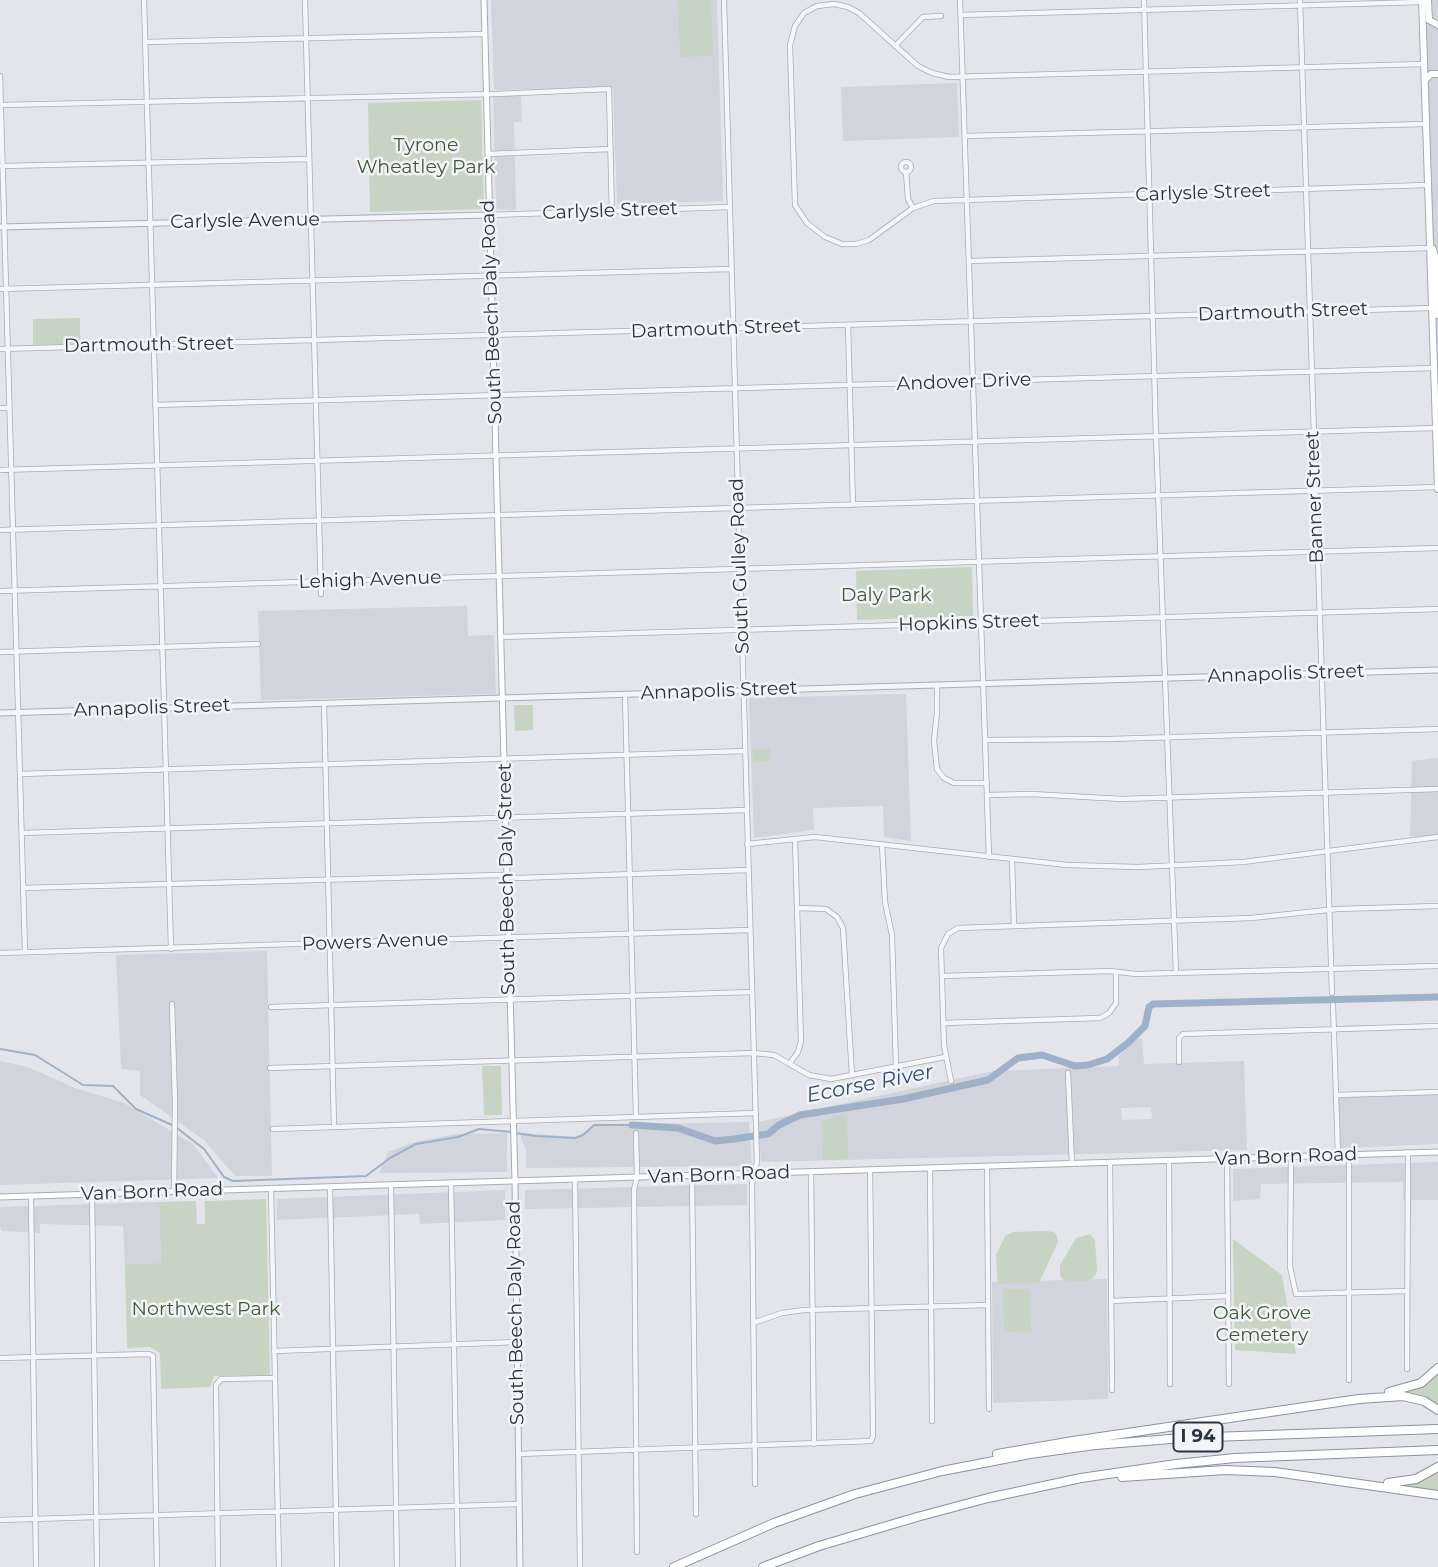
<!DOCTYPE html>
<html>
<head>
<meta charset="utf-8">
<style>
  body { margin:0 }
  canvas { display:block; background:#e3e5ea }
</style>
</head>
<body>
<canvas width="1438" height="1567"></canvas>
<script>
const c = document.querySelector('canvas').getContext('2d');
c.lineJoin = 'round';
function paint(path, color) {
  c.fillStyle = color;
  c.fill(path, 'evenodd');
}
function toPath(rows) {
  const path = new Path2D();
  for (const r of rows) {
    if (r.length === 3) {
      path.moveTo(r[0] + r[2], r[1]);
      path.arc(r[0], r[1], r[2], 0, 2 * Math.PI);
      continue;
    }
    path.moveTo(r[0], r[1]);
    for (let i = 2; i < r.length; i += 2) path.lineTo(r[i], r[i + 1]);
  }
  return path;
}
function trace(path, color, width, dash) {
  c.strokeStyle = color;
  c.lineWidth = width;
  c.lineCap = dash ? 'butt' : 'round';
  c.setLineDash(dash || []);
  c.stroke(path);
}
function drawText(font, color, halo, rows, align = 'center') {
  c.font = font + ' Montserrat,sans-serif';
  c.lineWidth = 5;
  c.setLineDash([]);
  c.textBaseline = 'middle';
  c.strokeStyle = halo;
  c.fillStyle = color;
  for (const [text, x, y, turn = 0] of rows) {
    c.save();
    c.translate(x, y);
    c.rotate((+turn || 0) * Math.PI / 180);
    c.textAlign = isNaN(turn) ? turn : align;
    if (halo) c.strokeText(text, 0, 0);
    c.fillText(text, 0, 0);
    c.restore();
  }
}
paint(toPath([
  [491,0,717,0,723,201,617,204,613,87,494,90],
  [1422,0,1438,0,1438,489],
  [957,83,959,137,843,141,841,87],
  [521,94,522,121,514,122,516,210,496,209,493,97],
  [467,606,468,636,494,635,496,694,261,700,258,611],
  [906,694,911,841,884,837,883,806,813,808,814,830,754,838,749,698],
  [1438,758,1438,836,1410,836,1412,761],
  [267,951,272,1176,235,1176,204,1140,140,1095,140,1071,121,1069,116,955],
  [1137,1039,1142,1039,1144,1064,1244,1061,1247,1150,761,1162,758,1122,993,1071,1119,1066,1119,1056],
  [1151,1107,1152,1119,1122,1120,1121,1108],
  [0,1061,28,1067,75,1088,124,1103,193,1144,218,1178,0,1185],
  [1438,1090,1438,1144,1341,1148,1338,1098],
  [749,1122,752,1166,526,1168,526,1148,521,1139,521,1133,579,1137,594,1125],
  [507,1133,507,1172,379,1173,388,1152,415,1142,456,1134],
  [1438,1162,1438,1200,1403,1200,1403,1182,1261,1184,1260,1199,1233,1201,1233,1169],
  [747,1184,747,1205,525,1209,525,1190],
  [505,1190,505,1220,420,1224,419,1214,277,1220,277,1199],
  [159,1202,161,1263,125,1264,123,1226,40,1224,40,1233,2,1231,0,1227,0,1207],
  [1107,1279,1108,1399,993,1403,992,1282]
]), '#d1d4dc');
paint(toPath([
  [678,0,711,0,713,56,680,57],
  [481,100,484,209,370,212,368,103],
  [80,318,80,344,33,345,33,319],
  [972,567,973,616,857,620,856,571],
  [514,705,533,705,533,730,515,731],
  [752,749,770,749,770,761,753,762],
  [482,1066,501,1066,502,1115,484,1115],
  [847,1114,848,1159,823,1160,822,1121],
  [266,1199,270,1375,214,1376,210,1387,161,1389,160,1353,150,1347,127,1348,125,1264,161,1263,159,1202,196,1201,197,1224,205,1224,205,1201],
  [1044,1231,1054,1232,1057,1235,1058,1242,1039,1283,998,1284,996,1255,1005,1236,1013,1232],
  [1090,1234,1095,1240,1097,1271,1095,1276,1088,1281,1066,1282,1060,1276,1060,1265,1076,1238],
  [1233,1239,1282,1275,1296,1354,1235,1350],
  [1003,1289,1030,1289,1031,1331,1004,1332],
  [1438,1371,1438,1406,1407,1393,1407,1391],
  [1438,1471,1438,1492,1408,1488,1408,1485,1421,1481]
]), '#c7d4c4');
trace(toPath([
  [0,1049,35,1055,83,1085,113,1086,136,1109,172,1125],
  [177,1128,204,1149,224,1177,233,1181,366,1176,390,1158,416,1144,458,1137,479,1129,511,1132],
  [516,1133,536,1136,575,1138,583,1135,594,1125,632,1125]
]), '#9fb1c9', 2);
trace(toPath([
  [632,1125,678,1128,715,1141,734,1139,768,1134,779,1125,800,1115,903,1099,988,1080,1018,1058,1042,1055,1075,1066,1088,1065,1107,1059,1128,1043,1145,1026,1149,1007,1153,1004,1438,997]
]), '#9fb1c9', 7);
const minor = toPath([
  [144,0,171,949],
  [305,0,321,594],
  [724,0,757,1162,752,1184,755,1484],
  [960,0,989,857],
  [1144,0,1156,436,1176,973],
  [1300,0,1332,993],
  [961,15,1422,2],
  [145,42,485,34],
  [895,46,923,17,941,16],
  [1424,64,949,77,932,73,918,66,859,13,848,7,834,4,817,6,804,13,795,26,790,45,795,205,807,223,825,237,842,244,856,244,869,240,913,208,934,201,1427,185],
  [0,76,25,952],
  [1,105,496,94,609,89,612,216],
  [966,136,1426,124],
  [488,154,611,149],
  [906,167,5],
  [2,166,309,159],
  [906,172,908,199,913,208],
  [490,215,730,207],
  [969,261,1430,248],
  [0,289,731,269],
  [848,325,853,505],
  [0,349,1432,308],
  [155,405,1434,368],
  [0,408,9,408],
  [0,470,1436,428],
  [0,530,1438,487],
  [0,591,1438,548],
  [501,637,1438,609],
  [0,652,258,644],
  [937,685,937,712,934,741,937,769,944,778,954,783,987,783],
  [625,694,636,1117],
  [324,703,334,1127],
  [986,740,1110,739,1438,729],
  [20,774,745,751],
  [988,795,1031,794,1122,799,1438,789],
  [22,833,746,810],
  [747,844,815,837,1067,865,1138,867,1243,862,1438,837],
  [882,844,885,902,892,935,896,1067],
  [1012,859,1014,926],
  [23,888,498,875,518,878,748,870],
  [797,908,826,909,837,917,843,928,852,1075],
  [0,953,750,930],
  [942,976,1110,971,1136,974,1438,966],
  [172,1004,175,1103,174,1191],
  [1333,1005,1338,1154],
  [271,1007,752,992],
  [943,1023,1100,1018,1109,1013,1116,1003,1116,972],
  [1179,1062,1179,1038,1183,1034,1438,1026],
  [790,1063,798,1052,801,1041,795,839],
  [270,1068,754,1053,774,1055,809,1075,831,1079,945,1057],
  [1068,1073,1072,1164],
  [951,1081,944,1045,941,948,948,934,958,928,1251,918,1337,909,1438,906],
  [1336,1095,1438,1092],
  [273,1129,756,1113],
  [636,1133,637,1177,634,1190,637,1552],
  [1291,1156,1290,1267,1296,1294,1407,1291],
  [1227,1159,1229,1384],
  [1169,1161,1170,1384],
  [1110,1163,1112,1390],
  [987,1167,989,1409],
  [930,1169,932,1421],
  [811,1172,814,1444],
  [692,1176,696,1514],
  [575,1179,580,1567],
  [451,1183,458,1567],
  [391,1185,397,1567],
  [330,1187,337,1567],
  [271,1188,279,1567],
  [92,1194,97,1567],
  [31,1196,36,1567],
  [1111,1301,1228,1296],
  [753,1323,782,1313,804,1310,988,1305],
  [274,1351,517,1342],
  [0,1358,149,1354,153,1356,157,1567],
  [1407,1369,1408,1152],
  [1349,1380,1349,1154],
  [518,1454,871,1441,873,1436,870,1170],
  [0,1520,519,1504],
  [218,1567,216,1385,221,1379,275,1378]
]);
const tertiary = toPath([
  [0,227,490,215],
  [0,713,1438,670],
  [515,1181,520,1567]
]);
const secondary = toPath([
  [484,0,515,1181],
  [0,1197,1438,1152]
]);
const primary = toPath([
  [1422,0,1438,489],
  [1428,0,1429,20,1438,25],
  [1425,80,1431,74,1438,74],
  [1433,249,1435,257,1438,315]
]);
const motorway = toPath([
  [1389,1392,1421,1383,1438,1368],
  [997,1454,1073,1441,1359,1399,1403,1396,1424,1401,1438,1410],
  [1122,1477,1225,1470,1275,1472,1438,1495],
  [1388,1483,1416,1479,1438,1467],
  [674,1567,774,1523,855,1494,942,1471,1030,1454,1095,1445,1183,1438,1438,1429],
  [763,1567,819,1546,917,1517,988,1498,1081,1478,1176,1464,1235,1458,1438,1450]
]);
trace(minor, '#a8acb4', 6);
trace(tertiary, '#a8acb4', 7);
trace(secondary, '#a8acb4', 7);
trace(primary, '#a2a9b6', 8);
trace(motorway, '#8a92a1', 10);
trace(minor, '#f5f6f9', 4.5);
trace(tertiary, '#f5f6f9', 5);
trace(secondary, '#fff', 5);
trace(primary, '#fff', 6);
trace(motorway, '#fff', 8);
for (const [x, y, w] of [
  [1198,1437,49]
]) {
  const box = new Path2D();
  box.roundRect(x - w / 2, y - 14.5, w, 29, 5);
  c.fillStyle = '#f2f4f8';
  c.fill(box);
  trace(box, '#2b3242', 2);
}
drawText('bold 18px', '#2b3242', null, [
  ["I 94",1198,1437]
]);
drawText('19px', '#3d5d39', '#f2f4f8', [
  ["Tyrone",426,145],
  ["Wheatley Park",426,167],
  ["Daly Park",886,595],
  ["Northwest Park",206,1309],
  ["Oak Grove",1262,1313],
  ["Cemetery",1262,1335]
]);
drawText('19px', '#2b3242', '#f2f4f8', [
  ["Carlysle Street",1203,193,-2],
  ["Carlysle Street",610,211,-2],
  ["Carlysle Avenue",245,221,-1],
  ["South Beech Daly Road",492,312,-92],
  ["Dartmouth Street",1283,312,-2],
  ["Dartmouth Street",716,329,-2],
  ["Dartmouth Street",149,345,-1],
  ["Andover Drive",964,382,-2],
  ["Banner Street",1315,497,-92],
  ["South Gulley Road",740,566,-92],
  ["Lehigh Avenue",370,580,-2],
  ["Hopkins Street",969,623,-2],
  ["Annapolis Street",1286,674,-2],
  ["Annapolis Street",719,691,-2],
  ["Annapolis Street",152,708,-2],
  ["South Beech Daly Street",507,879,-91],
  ["Powers Avenue",375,942,-2],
  ["Van Born Road",1286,1157,-2],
  ["Van Born Road",719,1175,-2],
  ["Van Born Road",152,1192,-2],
  ["South Beech Daly Road",516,1313,-91]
]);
drawText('italic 21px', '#364e75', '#f2f4f8', [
  ["Ecorse River",870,1084,-11]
]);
</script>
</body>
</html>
